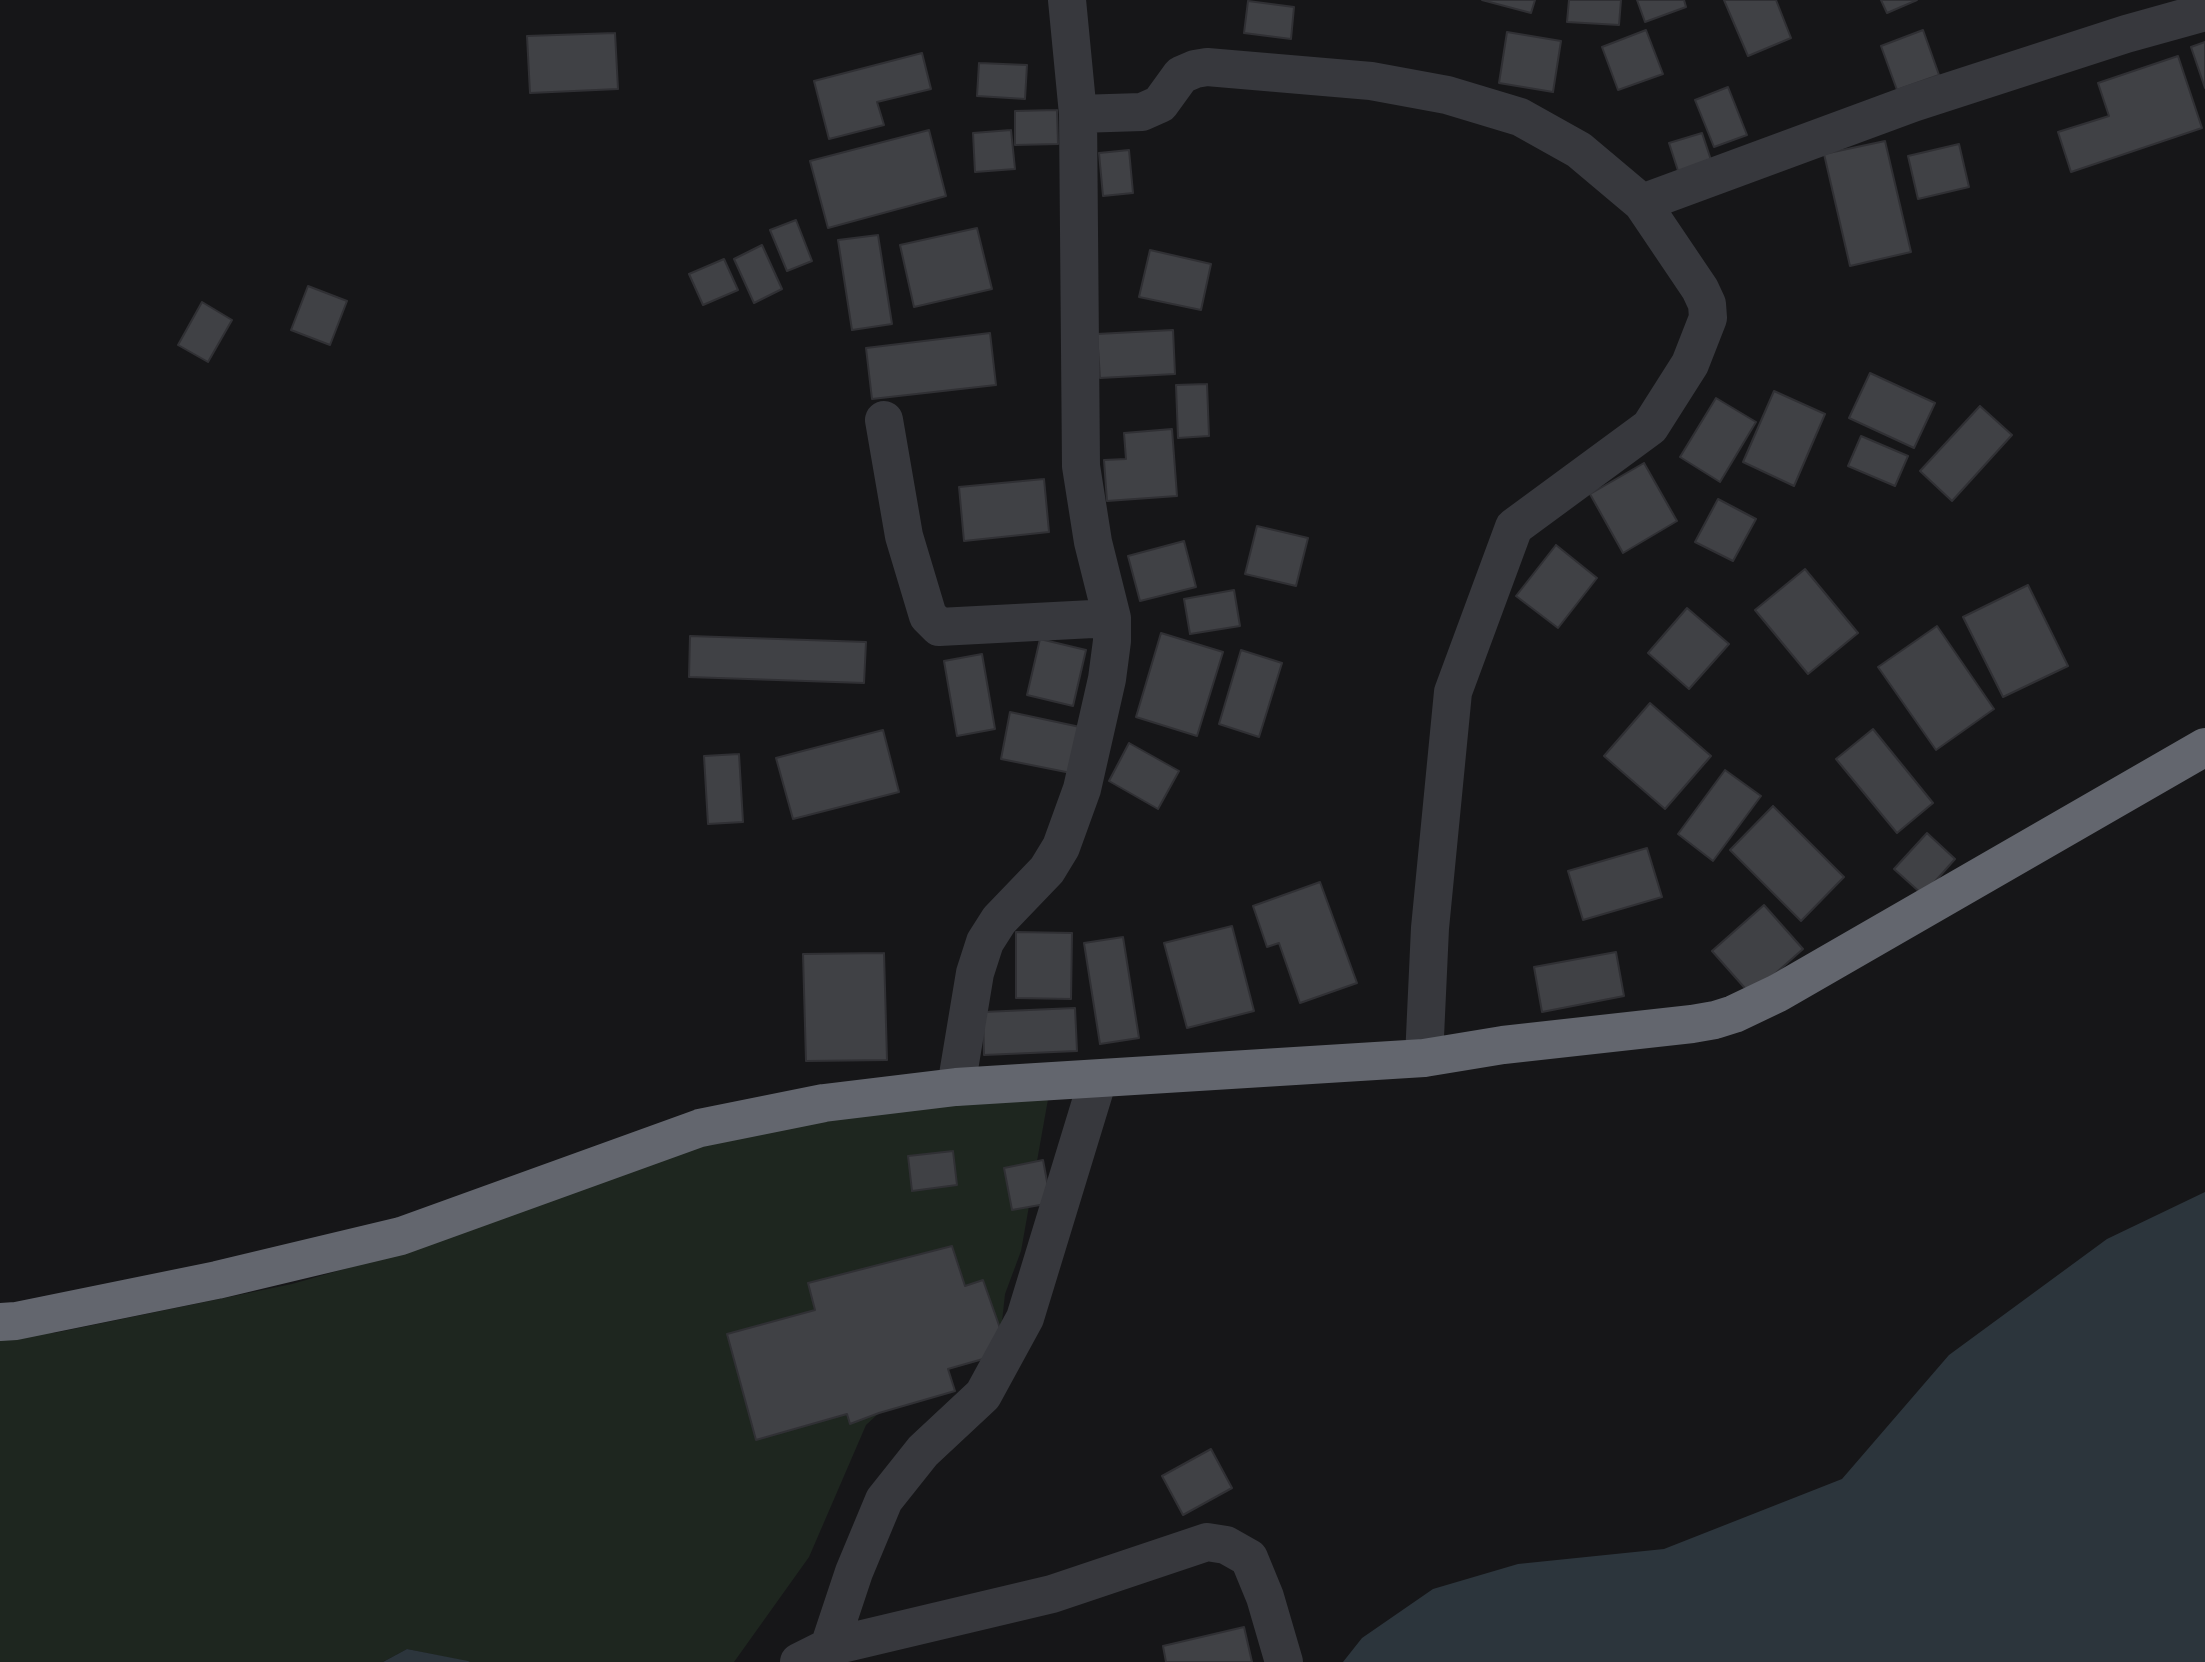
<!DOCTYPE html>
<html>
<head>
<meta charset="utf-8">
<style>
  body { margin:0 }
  canvas { display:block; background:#161618 }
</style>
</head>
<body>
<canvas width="2205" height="1662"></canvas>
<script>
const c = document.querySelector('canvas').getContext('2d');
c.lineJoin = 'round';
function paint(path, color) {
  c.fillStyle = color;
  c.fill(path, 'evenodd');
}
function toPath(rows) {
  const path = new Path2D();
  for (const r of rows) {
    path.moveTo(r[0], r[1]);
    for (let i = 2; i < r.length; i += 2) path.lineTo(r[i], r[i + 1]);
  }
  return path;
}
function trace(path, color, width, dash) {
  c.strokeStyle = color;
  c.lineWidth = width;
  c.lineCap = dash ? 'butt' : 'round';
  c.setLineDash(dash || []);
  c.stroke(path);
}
paint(toPath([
  [1050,1088,1021,1251,1005,1294,1001,1331,983,1281,965,1286,951,1246,808,1283,815,1310,727,1335,756,1440,847,1414,850,1423,879,1413,866,1425,809,1557,734,1662,470,1662,407,1649,383,1662,0,1662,0,1333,54,1333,292,1284,432,1244,646,1157,821,1108]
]), '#1e261f');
paint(toPath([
  [2205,1192,2205,1662,1343,1662,1362,1638,1433,1589,1518,1564,1664,1549,1842,1479,1949,1355,2107,1239],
  [407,1649,468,1661,470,1662,383,1662]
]), '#2c353c');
const building = toPath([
  [1482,0,1535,0,1531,13,1482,0],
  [1569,0,1621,0,1619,25,1567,22,1569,0],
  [1637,0,1684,0,1686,7,1645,22,1637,0],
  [1724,0,1776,0,1791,38,1748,56,1724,0],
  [1881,0,1917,0,1887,13,1881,0],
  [1248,1,1294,7,1291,39,1244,33,1248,1],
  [1646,30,1663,74,1618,90,1602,47,1646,30],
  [1923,30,1939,75,1897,90,1881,46,1923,30],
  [1507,32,1561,41,1553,92,1499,83,1507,32],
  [615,33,618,89,530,93,527,36,615,33],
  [2205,42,2205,88,2191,47,2205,42],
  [922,53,931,89,877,102,884,125,829,139,814,81,922,53],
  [2178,56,2202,128,2071,172,2058,132,2109,116,2098,83,2178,56],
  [979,63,1027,65,1025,99,977,96,979,63],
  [1728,87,1747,135,1714,147,1695,100,1728,87],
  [1057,110,1058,144,1015,145,1015,111,1057,110],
  [929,130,946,196,828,228,810,161,929,130],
  [1011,130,1015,169,975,172,973,133,1011,130],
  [1702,133,1714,169,1681,180,1669,143,1702,133],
  [1885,141,1911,252,1850,266,1824,154,1885,141],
  [1959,144,1969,187,1918,199,1908,156,1959,144],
  [1129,150,1133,193,1103,196,1099,153,1129,150],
  [796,220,812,261,787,271,770,230,796,220],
  [977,228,992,289,914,307,900,245,977,228],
  [878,235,892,324,852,330,838,240,878,235],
  [762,245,782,289,754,303,734,259,762,245],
  [1150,250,1211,264,1201,310,1139,297,1150,250],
  [724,259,738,290,703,305,689,274,724,259],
  [308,286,347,301,330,345,291,330,308,286],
  [202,302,232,320,208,362,178,345,202,302],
  [1173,330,1175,374,1100,378,1097,334,1173,330],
  [990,333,996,385,872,399,866,348,990,333],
  [1870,373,1935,403,1914,448,1849,418,1870,373],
  [1207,384,1209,436,1178,438,1176,385,1207,384],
  [1774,391,1825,414,1794,486,1743,462,1774,391],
  [1716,398,1756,422,1720,482,1680,457,1716,398],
  [1980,406,2012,435,1952,501,1920,471,1980,406],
  [1172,429,1177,496,1107,501,1104,460,1126,459,1124,433,1172,429],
  [1861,436,1908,456,1895,486,1848,466,1861,436],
  [1644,463,1677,521,1623,553,1590,494,1644,463],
  [1044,479,1049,532,964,541,959,487,1044,479],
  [1718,499,1756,519,1733,561,1695,542,1718,499],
  [1257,526,1308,538,1296,586,1245,574,1257,526],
  [1184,541,1196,587,1140,601,1128,556,1184,541],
  [1556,545,1597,578,1558,628,1516,596,1556,545],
  [1805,569,1858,633,1808,674,1755,610,1805,569],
  [2028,585,2068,666,2003,697,1963,617,2028,585],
  [1234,590,1240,626,1190,634,1184,599,1234,590],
  [1687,608,1729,644,1689,689,1648,653,1687,608],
  [1937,626,1994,709,1936,750,1878,667,1937,626],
  [1161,633,1223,652,1197,736,1136,717,1161,633],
  [690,636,866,642,864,683,689,677,690,636],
  [1040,639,1086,650,1073,706,1027,695,1040,639],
  [1241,650,1282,663,1259,737,1219,724,1241,650],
  [982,654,995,729,957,736,944,661,982,654],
  [1650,703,1711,756,1665,809,1604,756,1650,703],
  [1010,712,1080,727,1071,773,1001,759,1010,712],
  [1873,729,1933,803,1897,833,1836,759,1873,729],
  [883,730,899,792,793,819,776,758,883,730],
  [1129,743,1179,771,1158,809,1109,781,1129,743],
  [739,754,743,822,708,824,704,756,739,754],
  [1725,770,1761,796,1713,861,1678,834,1725,770],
  [1773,806,1844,877,1801,921,1730,850,1773,806],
  [1927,833,1955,859,1923,895,1894,869,1927,833],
  [1647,848,1662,897,1583,920,1568,871,1647,848],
  [1320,882,1357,983,1300,1003,1279,943,1267,947,1253,906,1320,882],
  [1764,905,1803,949,1751,995,1712,951,1764,905],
  [1232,926,1254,1011,1187,1028,1164,943,1232,926],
  [1016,932,1072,933,1071,999,1016,998,1016,932],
  [1123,937,1139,1038,1100,1044,1084,943,1123,937],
  [1616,952,1624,996,1542,1012,1534,967,1616,952],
  [884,953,887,1060,806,1061,803,954,884,953],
  [1075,1008,1077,1051,984,1055,983,1012,1075,1008],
  [953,1151,957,1185,912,1191,908,1156,953,1151],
  [1043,1160,1051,1203,1012,1210,1004,1168,1043,1160],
  [952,1246,965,1286,983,1280,1001,1331,1004,1353,948,1369,955,1391,879,1413,850,1424,847,1414,756,1440,727,1334,815,1310,808,1283,952,1246],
  [1211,1449,1232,1488,1183,1515,1162,1476,1211,1449],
  [1244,1627,1252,1662,1166,1662,1163,1646,1244,1627]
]);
paint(building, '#404145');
trace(building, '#303034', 2);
trace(toPath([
  [1078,114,1142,112,1160,104,1181,75,1195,69,1207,67,1371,81,1447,95,1520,117,1579,150,1642,203],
  [884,420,904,536,928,616,939,627,1112,618],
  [1424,1058,1430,928,1453,692,1514,527,1650,427,1690,364,1708,318,1707,304,1700,289,1642,203,1913,103,2126,34,2205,12],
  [1098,1079,1025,1318,983,1395,923,1451,884,1500,854,1572,829,1647,1052,1594,1207,1542,1226,1545,1249,1558,1265,1597,1284,1662],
  [956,1087,975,973,985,942,999,920,1047,870,1061,847,1082,789,1107,679,1112,641,1112,618,1093,542,1081,466,1078,114,1067,0],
  [799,1662,829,1647]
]), '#37383d', 38);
trace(toPath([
  [0,1322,16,1321,217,1280,401,1236,700,1128,824,1103,956,1087,1424,1058,1503,1045,1692,1024,1715,1020,1734,1014,1778,993,2205,747]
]), '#63666e', 38);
</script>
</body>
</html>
